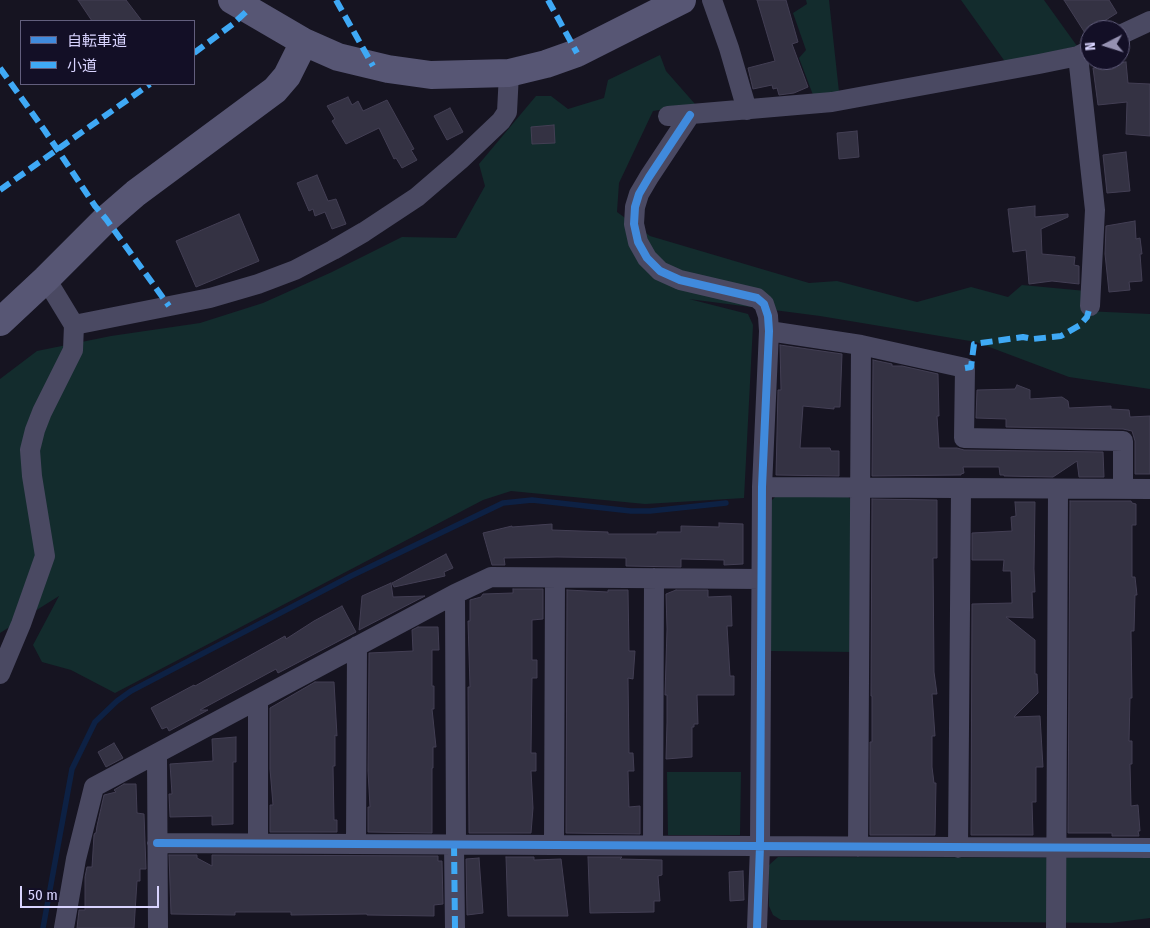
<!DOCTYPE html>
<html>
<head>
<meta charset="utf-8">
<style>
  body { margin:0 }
  #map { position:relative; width:1150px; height:928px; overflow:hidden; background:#161421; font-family:"Fira Sans Condensed","Noto Sans JP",sans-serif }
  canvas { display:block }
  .legend { position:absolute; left:20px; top:20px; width:175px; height:65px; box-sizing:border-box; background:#130f26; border:1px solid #625e7d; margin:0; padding:6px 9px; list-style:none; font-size:15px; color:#d9d4ff }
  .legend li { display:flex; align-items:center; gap:10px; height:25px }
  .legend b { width:25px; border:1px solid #625e7d }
  .north { position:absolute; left:1080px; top:20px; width:50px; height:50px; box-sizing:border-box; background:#130f26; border:1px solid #625e7d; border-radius:50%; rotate:265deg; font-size:14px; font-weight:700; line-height:20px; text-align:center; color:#d9d4ff }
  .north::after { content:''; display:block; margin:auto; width:18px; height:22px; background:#9591b1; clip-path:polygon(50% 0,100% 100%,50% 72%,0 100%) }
  .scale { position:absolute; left:20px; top:886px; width:139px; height:22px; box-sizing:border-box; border:2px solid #d9d4ff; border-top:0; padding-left:6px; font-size:15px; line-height:18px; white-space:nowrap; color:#d9d4ff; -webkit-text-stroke:4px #130f26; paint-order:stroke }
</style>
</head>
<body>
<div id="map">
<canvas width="1150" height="928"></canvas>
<ul class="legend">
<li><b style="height:6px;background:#408adc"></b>自転車道</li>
<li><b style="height:6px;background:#3fa9f5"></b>小道</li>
</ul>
<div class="north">N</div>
<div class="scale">50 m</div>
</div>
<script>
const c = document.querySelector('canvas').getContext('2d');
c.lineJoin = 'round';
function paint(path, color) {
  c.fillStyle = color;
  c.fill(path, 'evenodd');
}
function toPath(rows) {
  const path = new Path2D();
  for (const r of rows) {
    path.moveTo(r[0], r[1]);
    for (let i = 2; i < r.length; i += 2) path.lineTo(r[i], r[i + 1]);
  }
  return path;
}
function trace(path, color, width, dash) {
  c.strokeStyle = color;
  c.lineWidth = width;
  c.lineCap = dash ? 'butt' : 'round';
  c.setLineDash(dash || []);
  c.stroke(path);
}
paint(toPath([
  [806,0,829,0,839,92,813,95,799,58,806,50,793,13,807,4],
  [961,0,1044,0,1077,46,1006,63],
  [660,55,666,71,695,104,653,111,619,183,617,212,650,236,809,283,837,281,917,302,971,287,1008,297,1022,285,1086,291,1085,311,1150,314,1150,389,1069,377,976,342,820,316,689,299,748,314,753,325,744,498,645,504,511,491,483,500,115,693,71,670,42,662,33,645,59,596,0,633,0,379,37,351,111,336,200,323,263,303,332,272,402,237,456,238,485,186,479,164,536,96,551,96,568,109,604,98,608,80],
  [777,495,847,496,853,501,853,652,769,651,771,501],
  [667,772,741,772,740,835,668,835],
  [778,857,1150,858,1150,918,1111,923,781,920,773,915,769,906,769,865]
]), '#132c2d');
trace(toPath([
  [43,928,72,769,95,722,117,701,131,691,351,576,503,503,532,500,631,511,650,511,726,503]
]), '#0d2144', 5.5);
const building = toPath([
  [78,0,126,0,142,21,92,21,78,0],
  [757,0,786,0,798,42,792,44,808,87,794,93,779,95,777,88,773,89,772,85,753,89,748,68,775,61,757,0],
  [1064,0,1109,0,1117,13,1085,33,1064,0],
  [1126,62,1128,83,1150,84,1150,136,1126,134,1127,102,1098,105,1093,68,1104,67,1104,63,1126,62],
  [348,97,352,105,358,101,363,111,387,100,414,149,411,150,417,160,402,168,396,158,394,159,379,128,346,144,332,121,335,119,327,106,348,97],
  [450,108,463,132,447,140,434,116,450,108],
  [554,125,555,143,532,144,531,127,554,125],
  [857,131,859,157,839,159,837,133,857,131],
  [1126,152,1130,191,1107,193,1103,155,1126,152],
  [317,175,328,201,336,199,346,224,332,229,325,212,315,216,313,209,309,211,297,183,317,175],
  [1035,206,1035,217,1068,214,1068,217,1041,229,1042,254,1075,257,1074,265,1079,266,1079,284,1052,281,1029,284,1026,250,1013,252,1008,209,1035,206],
  [239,214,259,261,196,287,176,241,239,214],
  [1135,221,1136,239,1140,238,1142,254,1140,254,1142,281,1129,282,1130,290,1109,292,1105,254,1106,226,1135,221],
  [780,345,842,354,840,407,834,407,834,409,803,406,800,448,830,448,831,451,839,451,839,476,776,475,778,390,781,390,780,345],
  [873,360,892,364,892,366,902,366,938,374,939,416,937,416,939,448,957,448,964,450,1103,452,1104,477,1079,477,1077,461,1053,477,1004,476,1004,475,1000,475,999,467,963,467,964,473,961,474,961,475,872,476,873,360],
  [1017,385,1030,390,1030,399,1062,397,1068,401,1069,408,1111,406,1111,409,1129,410,1130,417,1150,416,1150,474,1135,474,1135,441,1132,431,1123,429,1006,427,1006,419,976,418,977,390,1015,389,1017,385],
  [872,499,937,500,937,558,933,558,934,672,937,694,932,694,935,736,932,736,932,767,934,783,936,783,935,835,870,835,870,742,872,742,872,696,871,696,872,499],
  [1070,501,1131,501,1132,503,1136,504,1136,525,1132,525,1132,577,1135,577,1137,595,1135,595,1134,631,1131,631,1132,698,1130,698,1129,741,1132,741,1132,764,1130,764,1131,806,1138,805,1140,831,1138,831,1139,836,1112,836,1112,833,1068,833,1070,501],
  [1015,502,1035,502,1034,569,1035,592,1032,592,1033,618,1006,617,1035,640,1035,674,1037,674,1038,693,1014,717,1040,716,1043,767,1036,767,1036,802,1032,802,1033,835,971,835,972,604,1012,603,1011,571,1003,571,1004,560,972,560,972,533,1012,531,1011,517,1016,516,1015,502],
  [719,523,743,524,743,564,724,565,724,560,681,559,681,567,626,566,626,558,557,557,504,558,505,565,492,565,483,533,512,526,512,527,552,524,552,530,608,532,608,534,657,534,657,532,681,532,681,526,719,527,719,523],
  [446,554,453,568,444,572,445,576,394,587,392,583,446,554],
  [391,583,393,597,425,596,359,630,362,596,391,583],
  [513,589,543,589,543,619,532,620,532,660,537,660,537,678,532,678,531,753,536,753,536,771,531,771,533,808,531,833,469,833,468,687,470,687,468,621,470,621,470,600,481,597,483,594,513,593,513,589],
  [567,590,608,592,608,590,628,590,629,651,635,651,633,679,628,678,629,753,633,753,634,771,628,771,629,807,640,806,640,834,566,833,567,590],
  [676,590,708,590,708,597,731,596,732,626,727,626,730,676,734,676,734,695,697,695,698,724,694,724,694,727,692,727,692,757,666,759,667,722,667,695,665,695,667,629,666,594,676,590],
  [342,606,356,632,278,673,276,669,200,710,208,710,169,731,167,727,162,729,151,708,194,685,195,686,285,636,286,639,314,621,342,606],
  [418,627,438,627,439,650,432,650,432,686,434,686,434,709,432,709,436,747,433,747,433,768,432,768,432,833,368,832,368,807,370,807,368,771,369,653,413,651,412,630,418,627],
  [315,682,334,682,337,736,335,735,335,766,333,766,334,820,337,820,337,832,270,832,270,805,273,805,270,769,270,708,315,682],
  [236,737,236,762,233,762,233,824,212,825,212,816,170,817,169,794,172,794,170,764,213,761,212,739,236,737],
  [114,743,123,758,106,767,98,752,114,743],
  [124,784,136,784,137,813,144,814,146,869,140,869,140,881,137,881,134,928,77,928,79,910,85,910,85,877,87,867,92,867,94,835,95,833,96,833,97,826,104,795,116,792,114,790,124,784],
  [169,855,197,855,197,858,212,866,212,855,438,856,438,861,442,861,443,904,434,905,434,916,367,915,367,914,291,915,291,912,235,912,235,915,171,914,169,855],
  [506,857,534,857,534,860,561,859,568,916,508,916,506,857],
  [588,857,622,857,620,859,662,860,662,875,658,876,660,901,654,901,654,912,590,913,588,857],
  [479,858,483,913,467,915,466,859,479,858],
  [743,871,744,900,730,901,729,872,743,871]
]);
paint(building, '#343243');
trace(building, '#433f54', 1);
trace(toPath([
  [712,0,729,48,747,110],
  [1120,35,1150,21],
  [1078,56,1095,210,1090,306],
  [690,115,649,177,639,194,635,207,634,224,638,242,647,258,660,271,680,280,757,298,764,304,768,316,769,331,762,487,760,846,757,928],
  [668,116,832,102,1039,64,1078,56,1090,50],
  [46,279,74,325,210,298,258,284,295,270,333,250,364,232,417,197,460,160,501,121,507,112,509,73],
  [769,331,861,345,965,368,964,438,1123,441,1123,489],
  [762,487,1150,489],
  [455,594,456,844],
  [0,674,21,624,45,556,32,476,30,450,35,430,42,412,73,350,74,325],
  [258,700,258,843],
  [157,754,158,928],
  [157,843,1150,848],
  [356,843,357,646],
  [454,844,455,928],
  [554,845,555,578],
  [653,845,654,578],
  [858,847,861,345],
  [958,848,961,489],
  [64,928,76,859,94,787,455,594,491,577,761,579],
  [1056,928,1058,489]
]), '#4a4962', 20);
trace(toPath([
  [232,0,304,42,338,57,388,69,431,75,509,73,546,64,577,53,682,0],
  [0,322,46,279,106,219,136,193,275,90,287,76,304,42]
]), '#575674', 28);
trace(toPath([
  [336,0,373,66],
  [548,0,577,53],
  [194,53,233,24,248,10],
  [0,68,45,131,95,206,106,219,169,306],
  [0,190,150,84],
  [965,368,971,367,974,344,1023,337,1033,339,1061,336,1080,325,1087,317,1090,306],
  [454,844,455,928]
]), '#3fa9f5', 6, [12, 6]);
trace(toPath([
  [690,115,649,177,639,194,635,207,634,224,638,242,647,258,660,271,680,280,757,298,764,304,768,316,769,331,762,487,760,846,757,928],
  [157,843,1150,848]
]), '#408adc', 8);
</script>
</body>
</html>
